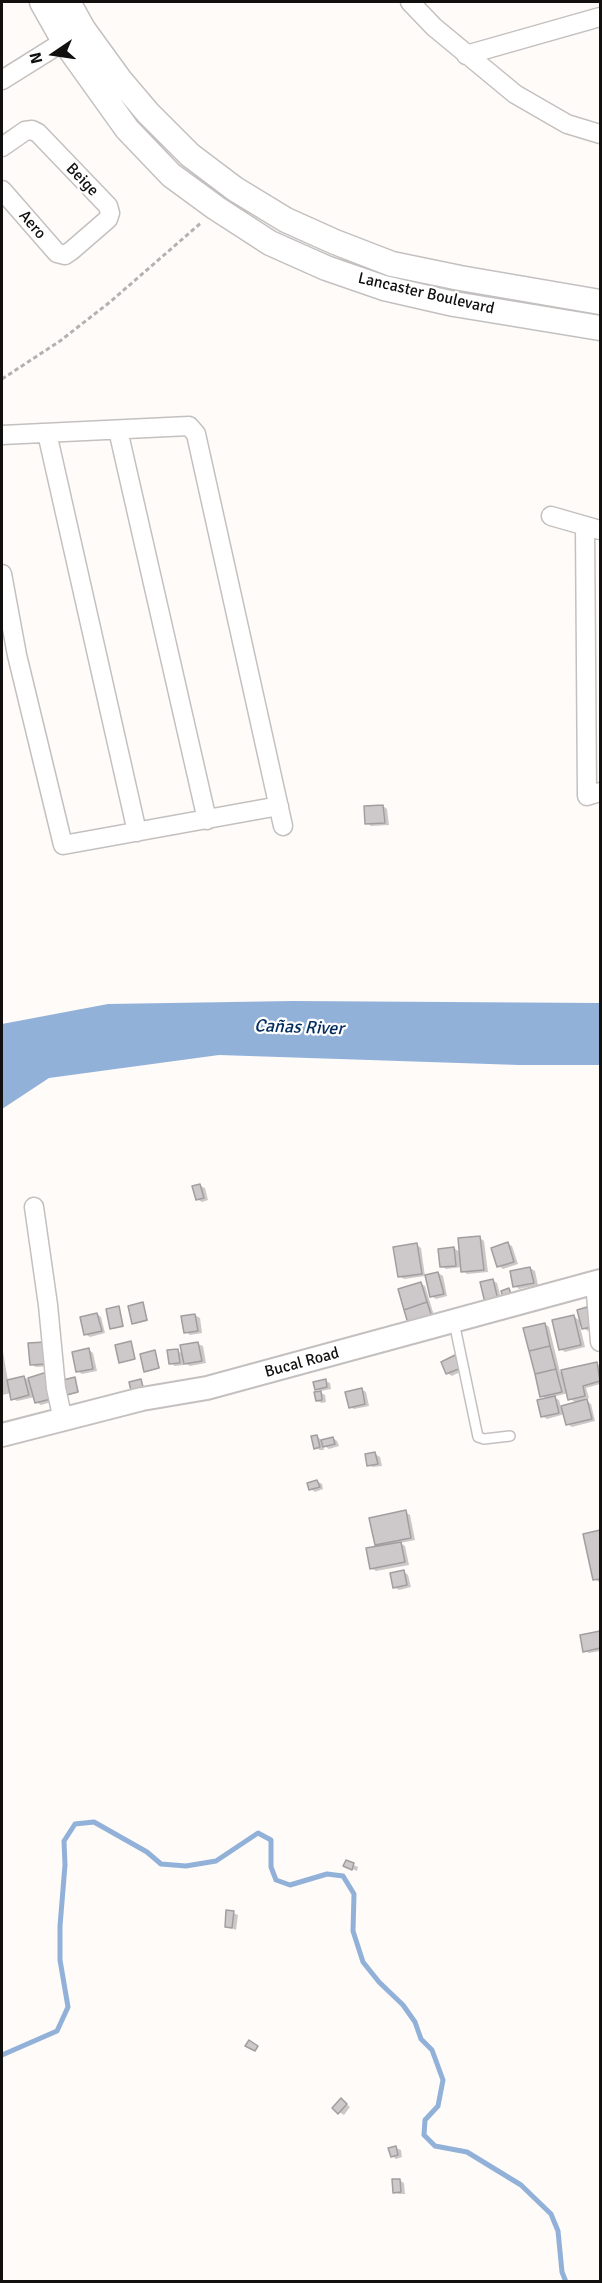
<!DOCTYPE html>
<html>
<head>
<meta charset="utf-8">
<style>
  body { margin:0 }
  #map { position:relative; width:602px; height:2283px; overflow:hidden; background:#fefbf9; font-family:Signika,sans-serif }
  canvas { display:block }
  .frame { position:absolute; inset:0; border:3px solid #11100f; pointer-events:none }
  .north { position:absolute; left:24px; top:24px; width:60px; height:60px; -webkit-text-stroke:4px #fff; paint-order:stroke; rotate:257deg; font-size:16px; font-weight:700; line-height:24px; text-align:center; color:#11100f }
  .north::after { content:''; display:block; margin:auto; width:21px; height:27px; background:#11100f; clip-path:polygon(50% 0,100% 100%,50% 72%,0 100%) }
</style>
</head>
<body>
<div id="map">
<canvas width="602" height="2283"></canvas>
<div class="frame"></div>
<div class="north">N</div>
</div>
<script>
const c = document.querySelector('canvas').getContext('2d');
c.lineJoin = 'round';
function paint(path, color) {
  c.fillStyle = color;
  c.fill(path, 'evenodd');
}
function toPath(rows) {
  const path = new Path2D();
  for (const r of rows) {
    path.moveTo(r[0], r[1]);
    for (let i = 2; i < r.length; i += 2) path.lineTo(r[i], r[i + 1]);
  }
  return path;
}
function trace(path, color, width, dash) {
  c.strokeStyle = color;
  c.lineWidth = width;
  c.lineCap = dash ? 'butt' : 'round';
  c.setLineDash(dash || []);
  c.stroke(path);
}
function drawText(font, color, halo, rows, align = 'center') {
  c.font = font + ' Signika,sans-serif';
  c.lineWidth = 4.5;
  c.setLineDash([]);
  c.textBaseline = 'middle';
  c.strokeStyle = halo;
  c.fillStyle = color;
  for (const [text, x, y, turn = 0] of rows) {
    c.save();
    c.translate(x, y);
    c.rotate((+turn || 0) * Math.PI / 180);
    c.textAlign = isNaN(turn) ? turn : align;
    if (halo) c.strokeText(text, 0, 0);
    c.fillText(text, 0, 0);
    c.restore();
  }
}
paint(toPath([
  [293,1001,600,1003,600,1065,519,1065,219,1055,49,1078,2,1109,2,1024,108,1004]
]), '#92b1d9');
paint(toPath([
  [383,806,387,809,389,825,371,826,367,823],
  [200,1186,205,1188,208,1200,202,1202,197,1199],
  [480,1238,484,1241,488,1272,467,1274,463,1271,462,1267,446,1269,441,1266,454,1248,461,1253],
  [508,1244,512,1246,518,1264,503,1269,499,1266],
  [417,1245,421,1248,425,1276,404,1279,399,1276],
  [530,1268,535,1271,538,1285,519,1289,515,1286],
  [438,1273,443,1276,447,1296,436,1299,431,1296],
  [493,1281,497,1283,502,1302,491,1305],
  [421,1284,425,1286,437,1325,399,1290],
  [143,1304,148,1321,135,1324,133,1323],
  [118,1308,124,1327,113,1329,111,1328],
  [587,1309,591,1311,596,1329,588,1331,580,1326,585,1347,565,1352,560,1349,574,1317,581,1321],
  [97,1314,101,1317,105,1333,90,1337,85,1334],
  [195,1315,200,1318,202,1333,190,1335,186,1332],
  [545,1324,549,1327,560,1372,597,1363,600,1366,600,1384,586,1388,589,1398,584,1399,591,1404,595,1421,572,1427,567,1424,565,1414,547,1419,542,1416,547,1399,542,1396],
  [568,1393,570,1399,577,1403,561,1408,559,1400,553,1397],
  [45,1343,51,1366,36,1367,31,1364],
  [198,1344,203,1346,206,1363,190,1366,184,1363,184,1365,175,1366,170,1363,178,1351,183,1354],
  [2,1346,8,1381,24,1377,58,1400,41,1405,36,1402,35,1397,17,1401,13,1399,11,1393,2,1395],
  [89,1350,93,1353,97,1371,82,1374,77,1371],
  [154,1352,160,1368,147,1372,146,1371],
  [455,1357,460,1359,464,1370,452,1376,447,1373],
  [75,1379,79,1392,66,1396],
  [325,1381,330,1383,331,1389,321,1391,316,1389],
  [361,1389,366,1392,369,1406,354,1409,350,1407],
  [320,1392,325,1395,326,1402,322,1403,317,1401],
  [317,1436,322,1441,333,1438,337,1441,339,1446,329,1449,323,1445,324,1450,320,1450,315,1448],
  [375,1454,380,1457,382,1466,373,1467,368,1465],
  [317,1481,322,1484,323,1489,315,1492,311,1489],
  [405,1512,410,1515,415,1540,400,1543,405,1546,409,1565,376,1571,371,1568,381,1547,376,1544],
  [600,1531,600,1582,599,1582,595,1579,584,1535],
  [404,1572,408,1575,411,1587,399,1590,394,1587],
  [600,1632,600,1651,589,1653,584,1651,581,1636],
  [347,1862,358,1867,357,1871,350,1868],
  [233,1913,238,1915,236,1930,226,1926],
  [345,2103,350,2107,344,2115,339,2112],
  [396,2148,401,2150,402,2157,396,2159,392,2156],
  [399,2180,404,2183,405,2194,399,2194,394,2192]
]), '#0003');
trace(toPath([
  [2,2055,57,2031,68,2007,60,1960,60,1926,65,1865,64,1841,75,1824,94,1822,147,1852,161,1864,186,1866,216,1861,258,1833,271,1840,271,1867,276,1880,290,1885,327,1874,343,1876,354,1894,353,1931,363,1962,379,1982,403,2005,415,2022,421,2039,432,2050,443,2080,438,2106,425,2120,424,2135,435,2146,467,2152,521,2185,551,2214,558,2231,562,2272,566,2282]
]), '#92b1d9', 5);
const building = toPath([
  [383,805,385,823,365,824,364,806,383,805],
  [200,1184,204,1198,196,1200,192,1186,200,1184],
  [480,1236,484,1270,461,1272,458,1238,480,1236],
  [508,1242,514,1262,497,1267,491,1248,508,1242],
  [417,1243,422,1274,398,1277,393,1247,417,1243],
  [454,1247,456,1266,440,1267,438,1249,454,1247],
  [530,1267,534,1283,513,1287,510,1271,530,1267],
  [438,1272,444,1294,430,1297,425,1275,438,1272],
  [493,1279,498,1300,485,1303,480,1282,493,1279],
  [421,1282,427,1302,404,1310,398,1289,421,1282],
  [509,1288,513,1301,505,1304,501,1291,509,1288],
  [143,1302,147,1320,132,1324,128,1306,143,1302],
  [427,1302,434,1323,410,1330,404,1310,427,1302],
  [119,1306,123,1326,110,1329,106,1309,119,1306],
  [587,1307,592,1327,582,1329,577,1310,587,1307],
  [97,1313,102,1331,84,1335,80,1317,97,1313],
  [195,1314,198,1331,184,1333,181,1316,195,1314],
  [574,1315,581,1345,559,1350,552,1320,574,1315],
  [545,1323,550,1346,529,1351,523,1328,545,1323],
  [131,1341,135,1359,119,1363,115,1345,131,1341],
  [45,1342,47,1364,30,1365,28,1343,45,1342],
  [198,1342,202,1361,184,1364,180,1345,198,1342],
  [550,1346,556,1369,535,1374,529,1351,550,1346],
  [89,1348,93,1369,76,1372,72,1352,89,1348],
  [178,1349,180,1363,169,1364,167,1350,178,1349],
  [155,1350,159,1368,144,1372,140,1354,155,1350],
  [455,1355,461,1368,446,1374,441,1362,455,1355],
  [597,1362,600,1381,583,1386,585,1396,568,1400,561,1370,597,1362],
  [556,1369,562,1392,540,1397,535,1374,556,1369],
  [47,1372,55,1398,35,1403,28,1378,47,1372],
  [24,1376,29,1395,11,1400,7,1380,24,1376],
  [75,1377,78,1392,63,1396,59,1381,75,1377],
  [141,1379,144,1391,132,1395,129,1382,141,1379],
  [326,1379,327,1387,315,1390,313,1382,326,1379],
  [362,1388,365,1404,349,1408,345,1392,362,1388],
  [321,1391,322,1400,316,1401,314,1392,321,1391],
  [555,1396,559,1413,541,1417,537,1400,555,1396],
  [587,1399,592,1419,566,1425,561,1406,587,1399],
  [317,1435,320,1447,314,1449,311,1436,317,1435],
  [333,1437,335,1444,323,1447,321,1440,333,1437],
  [375,1452,378,1464,367,1466,365,1454,375,1452],
  [317,1480,320,1487,309,1490,307,1483,317,1480],
  [406,1510,411,1538,375,1545,369,1518,406,1510],
  [600,1530,600,1579,593,1580,583,1534,600,1530],
  [401,1542,405,1562,370,1569,366,1548,401,1542],
  [404,1570,407,1585,393,1588,390,1573,404,1570],
  [600,1631,600,1648,583,1652,580,1635,600,1631],
  [346,1860,354,1863,352,1870,343,1866,346,1860],
  [226,1910,234,1911,232,1928,225,1927,226,1910],
  [249,2040,258,2046,255,2051,245,2046,249,2040],
  [341,2098,347,2104,338,2114,332,2108,341,2098],
  [396,2146,398,2155,391,2157,388,2148,396,2146],
  [392,2179,400,2179,401,2192,393,2193,392,2179]
]);
paint(building, '#cdc9cb');
trace(building, '#a29ea0', 1.5);
const service = toPath([
  [454,1322,478,1437,484,1439,510,1436]
]);
const minor = toPath([
  [410,2,434,27,515,94,567,124,600,134],
  [466,55,600,17],
  [2,80,74,35],
  [2,147,25,131,32,130,38,133,108,206,110,213,108,219,71,251,65,255,57,253,2,190],
  [118,430,207,820],
  [47,433,137,832],
  [2,435,189,426,196,434,283,826],
  [551,516,600,530],
  [585,527,587,796,600,792],
  [2,574,17,655,63,845,279,806],
  [34,1207,48,1305,56,1388,63,1420],
  [595,1282,600,1342]
]);
const tertiary = toPath([
  [2,1435,142,1399,207,1388,600,1281]
]);
const secondary = toPath([
  [42,2,64,41,127,129,171,175,216,208,270,243,326,268,384,288,454,304,600,328],
  [68,2,83,29,120,80,148,113,190,155,235,189,286,220,335,242,392,264,460,278,600,302]
]);
trace(service, '#c4c0bf', 12);
trace(minor, '#c4c0bf', 21);
trace(tertiary, '#c4c0bf', 26);
trace(secondary, '#c4c0bf', 27);
trace(toPath([
  [2,379,60,341,110,302,202,222]
]), '#b4b1b0', 3, [4.5, 3]);
trace(service, '#fff', 9);
trace(minor, '#fff', 18);
trace(tertiary, '#fff', 22);
trace(secondary, '#fff', 24);
drawText('16px', '#11100f', '#fff', [
  ["Beige",82,180,46],
  ["Aero",32,225,49],
  ["Lancaster Boulevard",426,294,13],
  ["Bucal Road",302,1363,-15]
]);
drawText('italic 18px', '#012c5c', '#fff', [
  ["Cañas River",299,1028,2]
]);
</script>
</body>
</html>
